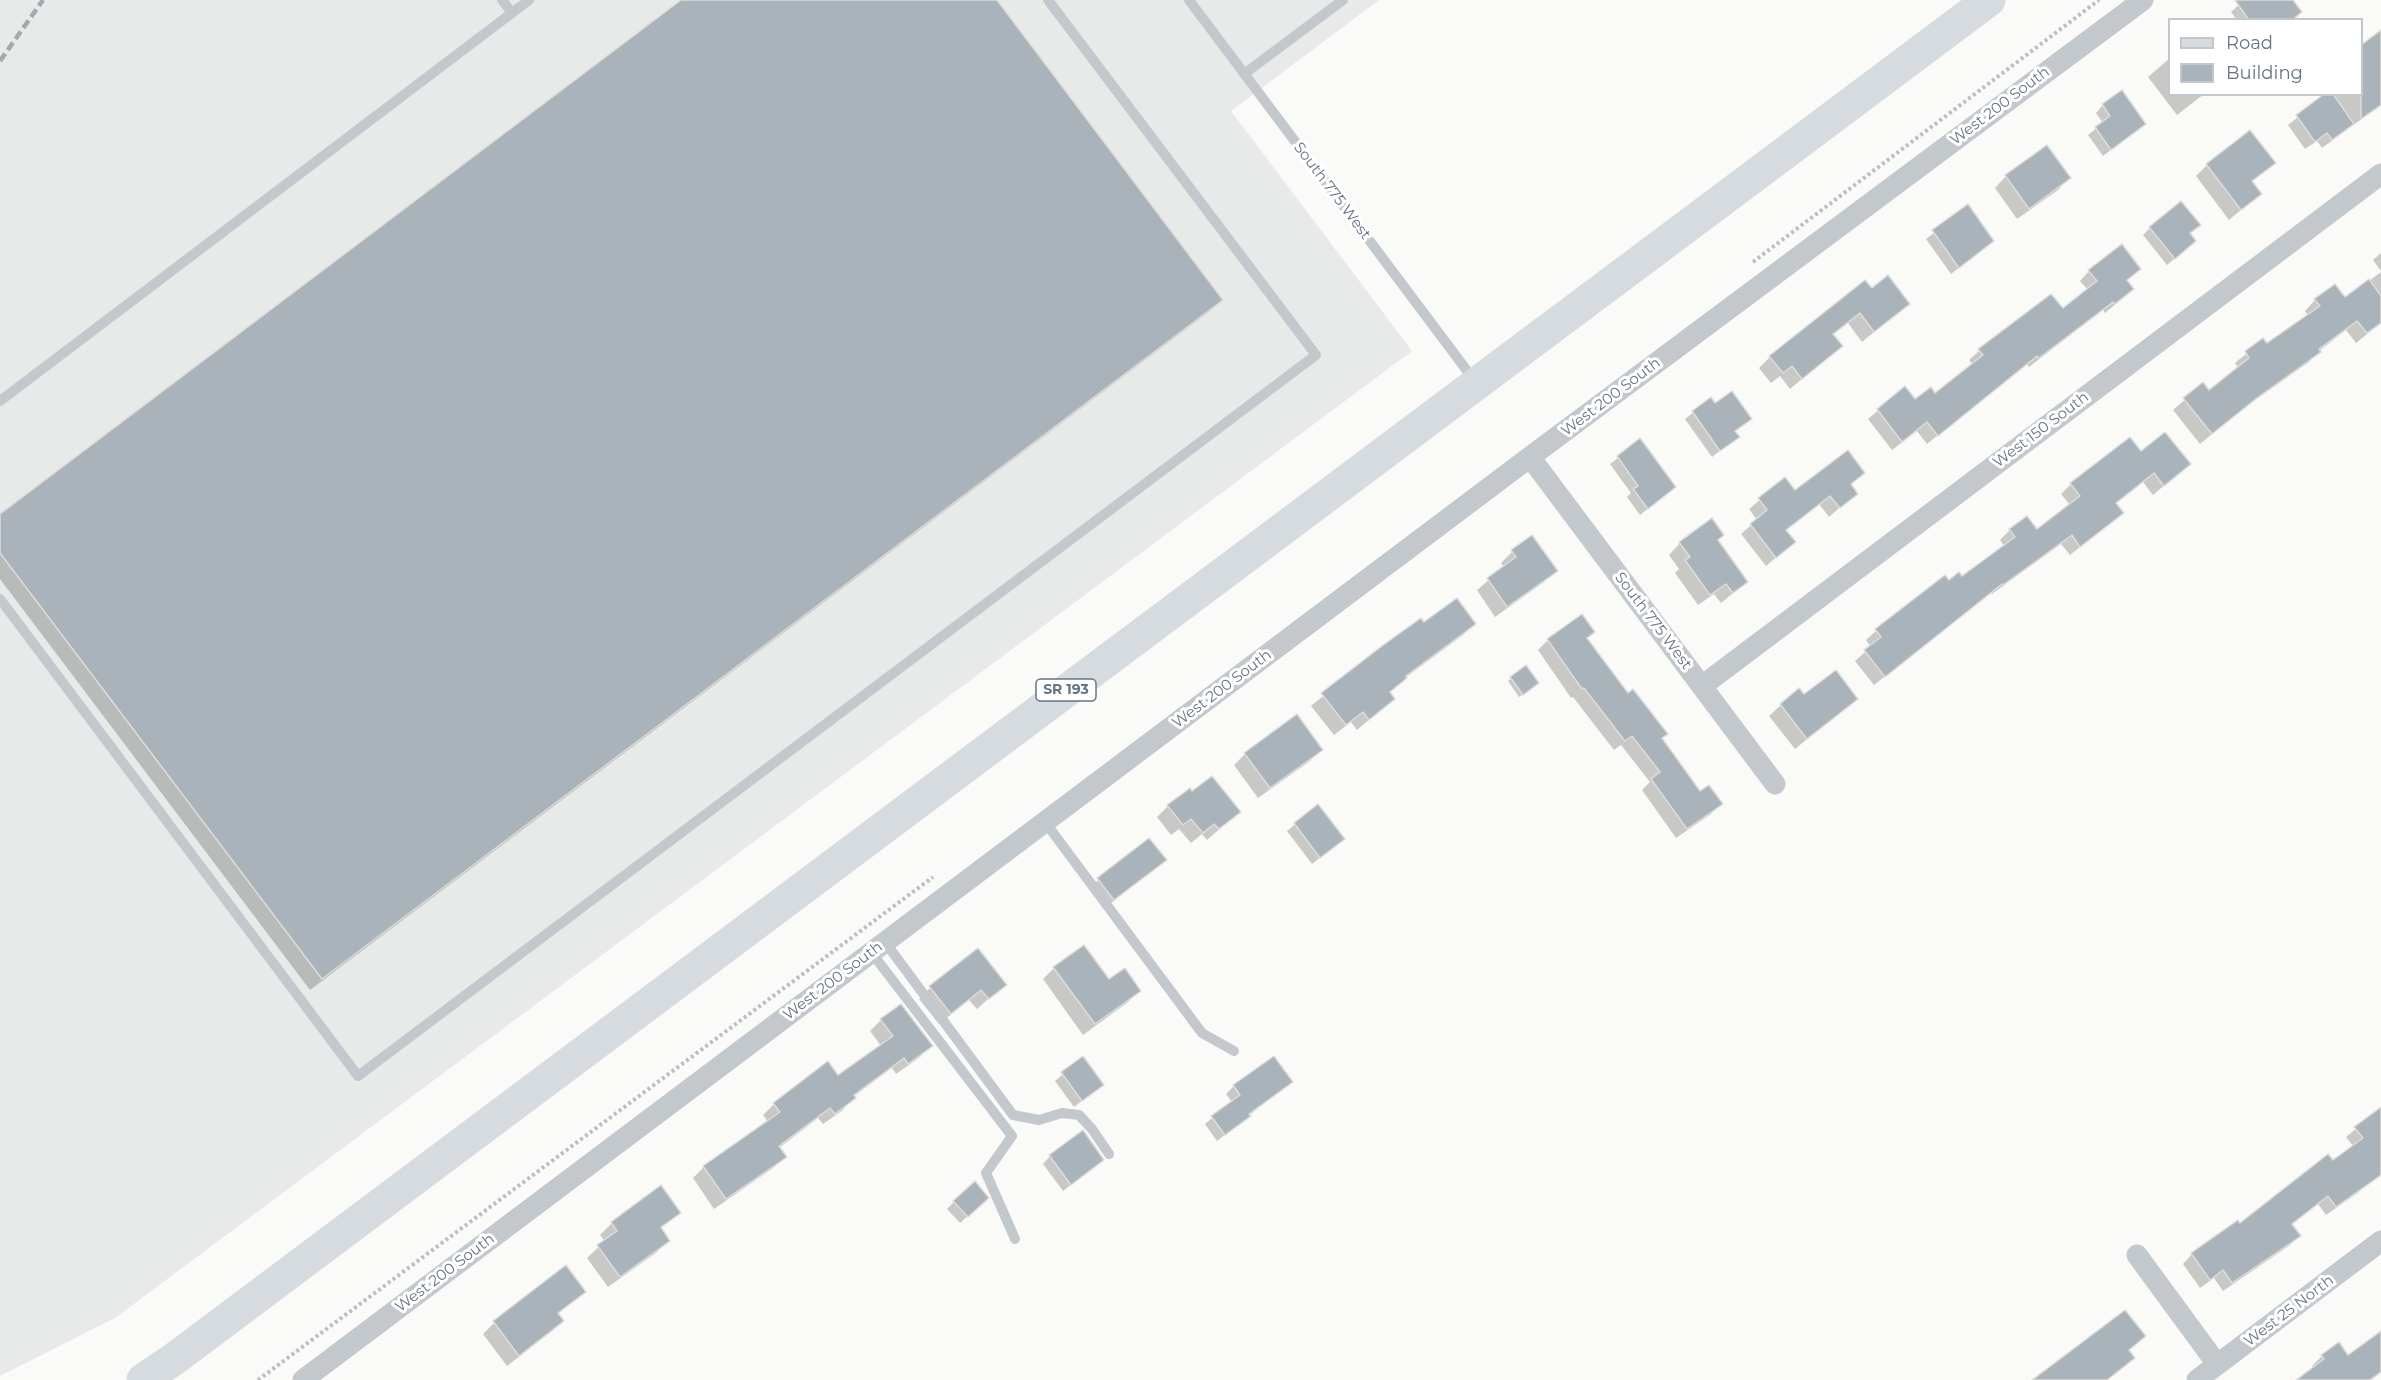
<!DOCTYPE html>
<html>
<head>
<meta charset="utf-8">
<style>
  body { margin:0 }
  #map { position:relative; width:2381px; height:1380px; overflow:hidden; background:#fafaf8; font-family:Montserrat,sans-serif }
  canvas { display:block }
  .legend { position:absolute; left:2168px; top:18px; width:195px; height:78px; box-sizing:border-box; background:#fff; border:2px solid #c1c8cd; margin:0; padding:8px 10px; list-style:none; font-size:18px; color:#657683 }
  .legend li { display:flex; align-items:center; gap:12px; height:30px }
  .legend b { width:30px; border:2px solid #c1c8cd }
</style>
</head>
<body>
<div id="map">
<canvas width="2381" height="1380"></canvas>
<ul class="legend">
<li><b style="height:8px;background:#d6dbdf"></b>Road</li>
<li><b style="height:16px;background:#aab3b9"></b>Building</li>
</ul>
</div>
<script>
const c = document.querySelector('canvas').getContext('2d');
c.lineJoin = 'round';
function paint(path, color) {
  c.fillStyle = color;
  c.fill(path, 'evenodd');
}
function toPath(rows) {
  const path = new Path2D();
  for (const r of rows) {
    path.moveTo(r[0], r[1]);
    for (let i = 2; i < r.length; i += 2) path.lineTo(r[i], r[i + 1]);
  }
  return path;
}
function trace(path, color, width, dash) {
  c.strokeStyle = color;
  c.lineWidth = width;
  c.lineCap = dash ? 'butt' : 'round';
  c.setLineDash(dash || []);
  c.stroke(path);
}
function drawText(font, color, halo, rows, align = 'center') {
  c.font = font + ' Montserrat,sans-serif';
  c.lineWidth = 6;
  c.setLineDash([]);
  c.textBaseline = 'middle';
  c.strokeStyle = halo;
  c.fillStyle = color;
  for (const [text, x, y, turn = 0] of rows) {
    c.save();
    c.translate(x, y);
    c.rotate((+turn || 0) * Math.PI / 180);
    c.textAlign = isNaN(turn) ? turn : align;
    if (halo) c.strokeText(text, 0, 0);
    c.fillText(text, 0, 0);
    c.restore();
  }
}
paint(toPath([
  [0,0,1379,0,1231,111,1412,351,115,1318,0,1376]
]), '#e8e9e9');
paint(toPath([
  [683,0,995,0,1221,299,1210,311,310,990,0,579,0,516],
  [2244,0,2291,0,2300,12,2293,20,2237,20,2231,12],
  [2381,32,2381,105,2322,148,2317,141,2305,149,2288,125,2327,94,2362,94],
  [2170,58,2170,94,2204,94,2177,115,2148,77],
  [2103,105,2144,124,2103,156,2088,135,2103,123,2096,113],
  [2274,163,2251,182,2260,194,2229,220,2196,176,2207,165],
  [2006,176,2069,178,2058,190,2017,219,1995,188],
  [1967,207,1993,241,1951,274,1926,239],
  [2199,225,2189,234,2187,248,2167,265,2143,235,2150,228],
  [2381,253,2381,271,2373,260],
  [2139,269,2126,281,2132,289,2122,299,2105,313,2103,310,2029,367,2027,364,1927,444,1917,431,1892,450,1868,419,1904,388,1915,401,1935,395,1973,365,1969,360,1979,351,2051,296,2062,311,2088,290,2080,281,2089,271],
  [2381,272,2381,323,2356,343,2346,330,2319,351,2309,362,2244,408,2200,444,2173,410,2203,384,2209,392,2238,368,2235,363,2263,340,2267,345,2308,316,2305,311,2315,300,2344,300],
  [1871,290,1908,304,1862,342,1848,323,1833,335,1841,346,1790,389,1780,376,1771,383,1759,368,1770,357],
  [1711,399,1715,405,1750,419,1734,432,1738,437,1712,457,1685,419],
  [1640,441,1674,487,1640,515,1627,497,1631,493,1610,464],
  [2141,453,2189,464,2153,495,2143,482,2115,504,2122,513,2070,555,2061,544,1992,594,1991,593,1874,685,1855,661,1871,647,1866,640,1876,631,1945,577,1948,582,1962,579,2005,547,2000,540,2010,530,2037,531,2070,505,2061,494,2071,484],
  [1863,473,1850,485,1856,493,1829,517,1819,504,1785,531,1794,542,1766,566,1741,534,1757,520,1749,509,1785,479,1795,492],
  [1532,537,1556,571,1544,582,1495,617,1477,590,1504,567,1501,563,1512,552],
  [1717,540,1747,582,1721,603,1714,594,1698,605,1675,573,1679,569,1669,555,1680,543],
  [1474,624,1463,635,1405,678,1389,693,1393,699,1357,730,1351,722,1334,735,1311,706,1383,647],
  [1548,640,1628,695,1666,734,1661,739,1700,793,1721,803,1711,814,1676,838,1642,790,1650,782,1621,745,1614,750,1573,697,1571,698,1538,650],
  [1526,667,1534,686,1519,697,1508,681],
  [1804,696,1856,699,1795,749,1769,716,1781,705],
  [1321,749,1310,761,1258,798,1234,765,1245,754],
  [1192,793,1239,812,1207,840,1202,834,1191,843,1179,829,1171,835,1157,817,1168,806],
  [1318,806,1343,839,1312,864,1287,831],
  [1149,840,1157,867,1106,907,1090,887],
  [1054,968,1109,981,1139,991,1128,1002,1083,1035,1043,979],
  [1005,984,977,1009,969,1000,939,1024,919,999,930,988],
  [881,1020,931,1045,920,1057,896,1074,892,1068,853,1097,843,1110,823,1124,818,1118,779,1148,785,1156,773,1168,714,1209,693,1178,704,1167,768,1122,763,1115,774,1104,838,1077,881,1046,870,1031],
  [1082,1058,1102,1085,1074,1107,1055,1081],
  [1274,1058,1291,1082,1217,1141,1205,1124,1232,1102,1226,1094,1234,1086],
  [2381,1108,2381,1170,2359,1192,2326,1215,2318,1204,2291,1225,2299,1236,2290,1245,2223,1291,2214,1278,2200,1288,2183,1264,2192,1254,2237,1222,2239,1225,2354,1147,2346,1137],
  [1050,1156,1102,1160,1063,1191,1043,1164],
  [661,1188,679,1213,660,1229,668,1240,657,1252,608,1287,587,1258,605,1241,600,1235,612,1223],
  [954,1202,980,1205,960,1223,947,1209],
  [565,1267,584,1291,557,1315,562,1321,551,1332,507,1366,483,1334,494,1323],
  [2381,1330,2381,1371,2369,1380,2299,1380,2314,1369,2312,1366,2322,1356,2339,1344,2348,1357]
]), '#0003');
const building = toPath([
  [681,0,997,0,1223,300,322,979,0,553,0,514,681,0],
  [2235,0,2293,0,2302,12,2292,20,2249,20,2235,0],
  [2381,30,2381,105,2361,119,2361,45,2381,30],
  [2122,90,2146,124,2111,150,2095,127,2110,116,2102,104,2122,90],
  [2324,94,2333,94,2354,124,2332,140,2327,133,2315,142,2296,115,2324,94],
  [2250,130,2276,163,2252,181,2262,194,2241,210,2206,164,2250,130],
  [2047,145,2071,178,2029,209,2005,175,2047,145],
  [2181,201,2201,225,2190,233,2196,241,2175,259,2149,227,2181,201],
  [1968,204,1994,241,1959,268,1932,230,1968,204],
  [2122,244,2141,269,2127,280,2134,289,2115,304,2113,302,2039,358,2037,356,1938,436,1927,422,1902,442,1877,409,1905,386,1915,399,1931,387,1935,393,1983,355,1978,349,2051,294,2063,308,2097,281,2088,270,2122,244],
  [1888,275,1910,304,1874,332,1860,313,1833,334,1843,346,1802,379,1792,366,1783,373,1769,356,1865,280,1872,288,1888,275],
  [2369,279,2381,296,2381,323,2367,333,2357,321,2319,349,2321,352,2257,398,2212,434,2183,398,2203,382,2209,390,2249,358,2245,351,2263,338,2267,343,2320,306,2314,299,2335,284,2345,297,2369,279],
  [1732,391,1752,419,1735,431,1740,437,1720,451,1692,411,1711,397,1715,403,1732,391],
  [2165,432,2191,464,2164,486,2154,473,2116,503,2124,513,2080,547,2072,535,2003,585,2002,584,1885,677,1864,650,1881,637,1875,629,1945,575,1949,580,1959,572,1962,576,2015,537,2009,529,2027,516,2037,529,2080,496,2070,483,2130,437,2141,451,2165,432],
  [1640,438,1676,487,1648,509,1633,489,1638,486,1617,456,1640,438],
  [1848,450,1865,473,1851,484,1858,494,1840,508,1830,496,1786,530,1796,542,1776,558,1750,524,1767,510,1758,498,1785,477,1795,490,1848,450],
  [1712,518,1724,535,1718,540,1748,582,1733,593,1726,584,1710,595,1685,560,1690,557,1679,542,1712,518],
  [1532,535,1558,571,1507,607,1487,578,1516,557,1511,550,1532,535],
  [1457,598,1476,624,1406,676,1407,678,1390,692,1395,699,1369,720,1363,712,1346,725,1321,693,1382,646,1421,618,1424,622,1457,598],
  [1582,614,1595,632,1587,638,1628,693,1633,689,1668,734,1662,738,1700,791,1709,785,1723,804,1687,829,1651,779,1660,772,1632,736,1625,741,1584,688,1582,689,1547,639,1582,614],
  [1526,665,1539,683,1523,695,1510,677,1526,665],
  [1836,670,1858,699,1807,739,1780,704,1799,688,1804,694,1836,670],
  [1297,714,1323,750,1270,788,1244,753,1297,714],
  [1212,776,1241,812,1219,829,1214,824,1203,833,1191,819,1183,825,1167,805,1190,788,1192,791,1212,776],
  [1318,804,1345,839,1320,858,1294,823,1318,804],
  [1149,838,1167,860,1114,900,1097,878,1149,838],
  [1084,945,1109,979,1125,968,1141,991,1095,1024,1053,967,1084,945],
  [978,948,1007,985,989,999,981,990,951,1014,929,986,978,948],
  [901,1004,933,1046,908,1064,904,1058,854,1095,856,1098,835,1114,830,1108,779,1146,787,1157,726,1199,703,1166,780,1112,773,1103,828,1061,838,1075,893,1036,880,1019,901,1004],
  [1083,1056,1104,1085,1082,1101,1061,1072,1083,1056],
  [1274,1056,1293,1082,1249,1114,1251,1116,1225,1135,1211,1116,1240,1095,1233,1085,1274,1056],
  [2381,1107,2381,1175,2336,1207,2328,1196,2292,1224,2301,1236,2232,1283,2223,1270,2210,1280,2191,1253,2238,1220,2240,1223,2328,1154,2333,1160,2363,1138,2354,1127,2381,1107],
  [1083,1130,1104,1160,1071,1185,1049,1155,1083,1130],
  [975,1181,989,1198,968,1217,953,1201,975,1181],
  [661,1185,681,1213,661,1227,670,1241,620,1277,597,1245,617,1231,611,1222,661,1185],
  [566,1265,586,1292,558,1313,564,1321,519,1356,493,1321,566,1265],
  [2125,1310,2146,1336,2129,1350,2135,1358,2107,1380,2032,1380,2125,1310],
  [2381,1331,2381,1372,2370,1380,2296,1380,2324,1359,2321,1355,2339,1342,2348,1355,2381,1331]
]);
paint(building, '#aab3b9');
trace(building, '#dcdcda', 1.5);
trace(toPath([
  [1753,262,2099,0],
  [258,1380,933,877]
]), '#bbbfc2', 4, [3, 3]);
trace(toPath([
  [502,0,512,13],
  [1189,0,1474,380],
  [1244,74,1343,0],
  [0,401,529,0],
  [0,599,358,1076,1316,355,1048,0],
  [1045,822,1202,1033,1234,1051],
  [885,942,1013,1115,1039,1120,1062,1113,1079,1115,1092,1129,1109,1154],
  [871,952,1012,1136,986,1173,1015,1239]
]), '#c3c8cc', 10);
trace(toPath([
  [1530,457,1775,784],
  [1702,686,2381,174],
  [2137,1255,2217,1364],
  [303,1380,1530,457,2143,0],
  [2197,1380,2381,1241]
]), '#c3c8cc', 21);
trace(toPath([
  [143,1380,174,1359,1989,0]
]), '#d6dbdf', 33);
trace(toPath([
  [0,61,43,0]
]), '#a2aab0', 4.5, [9, 4.5]);
for (const [x, y, w] of [
  [1066,690,60]
]) {
  const box = new Path2D();
  box.roundRect(x - w / 2, y - 11, w, 22, 4.5);
  c.fillStyle = '#fff';
  c.fill(box);
  trace(box, '#657683', 1.5);
}
drawText('bold 14px', '#657683', null, [
  ["SR 193",1066,690]
]);
drawText('15px', '#657683', '#fff', [
  ["West 200 South",2000,106,-37],
  ["South 775 West",1332,191,53],
  ["West 200 South",1611,397,-37],
  ["West 150 South",2041,430,-37],
  ["South 775 West",1653,621,53],
  ["West 200 South",1222,689,-37],
  ["West 200 South",833,981,-37],
  ["West 200 South",445,1273,-37],
  ["West 25 North",2289,1311,-37]
]);
</script>
</body>
</html>
